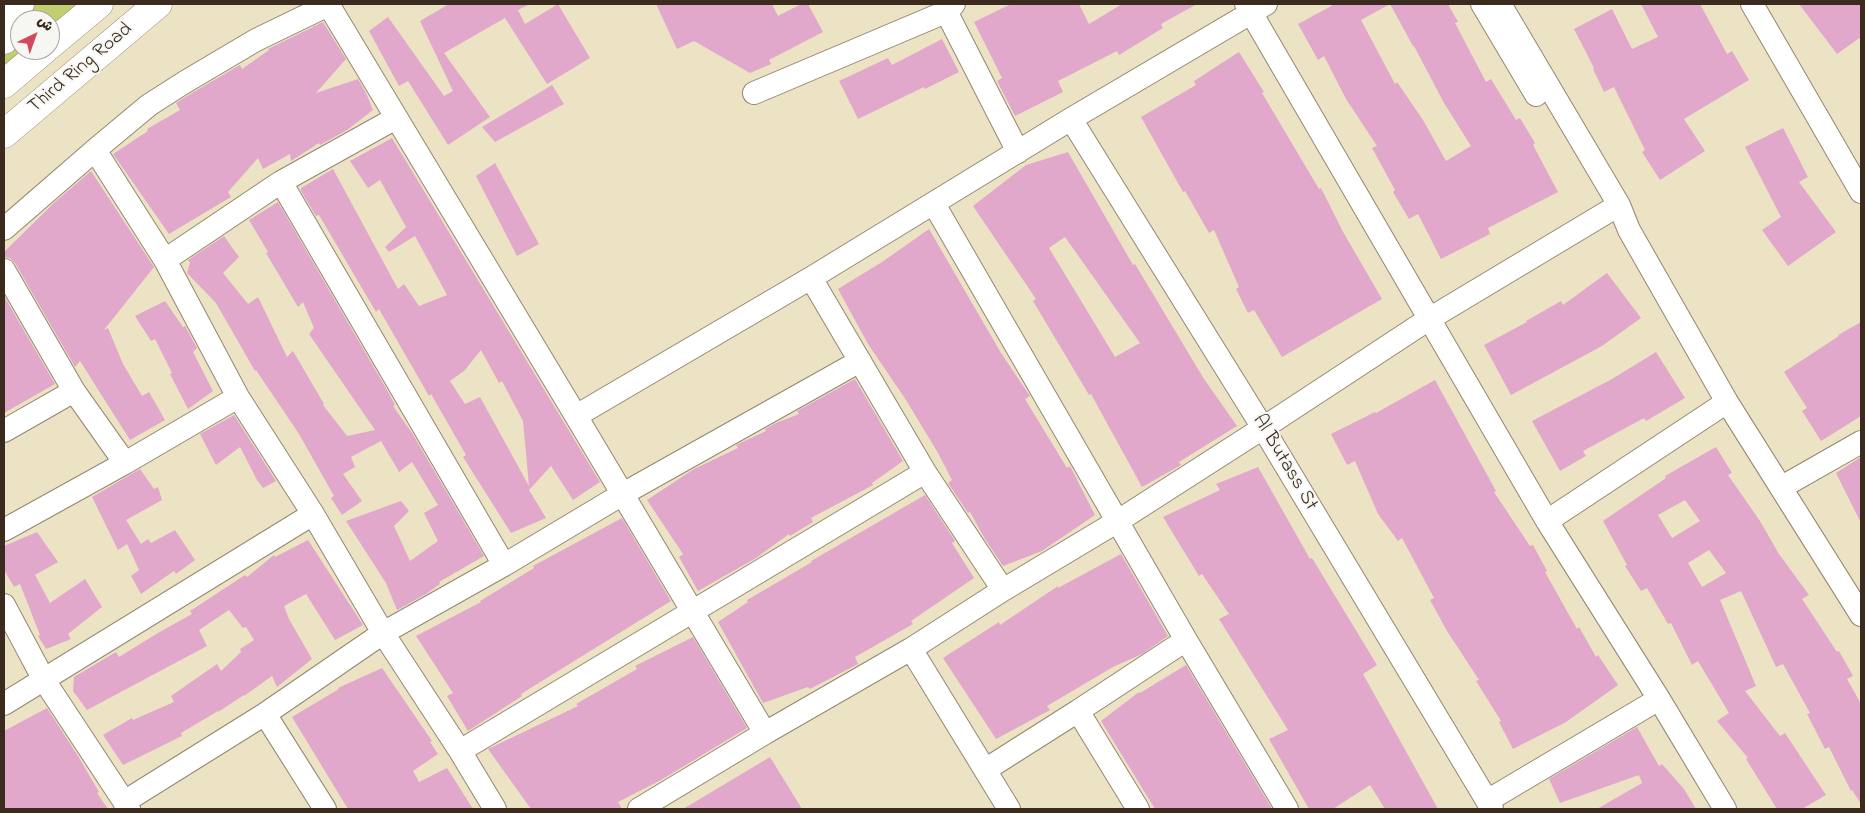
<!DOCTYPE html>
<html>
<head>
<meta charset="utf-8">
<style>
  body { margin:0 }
  #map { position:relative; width:1865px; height:813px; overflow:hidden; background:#ece3c4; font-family:"Indie Flower","Playpen Sans Arabic",sans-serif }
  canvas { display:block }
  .frame { position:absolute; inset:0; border:5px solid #3b2a1e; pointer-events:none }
  .north { position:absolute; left:10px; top:10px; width:50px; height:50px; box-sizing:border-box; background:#f6f6f2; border:1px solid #aba49d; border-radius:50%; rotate:42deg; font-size:14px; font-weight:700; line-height:20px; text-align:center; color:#3b2a1e }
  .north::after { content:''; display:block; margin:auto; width:18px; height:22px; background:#d1495b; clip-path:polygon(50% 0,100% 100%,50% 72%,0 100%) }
</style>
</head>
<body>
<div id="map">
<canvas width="1865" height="813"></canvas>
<div class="frame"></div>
<div class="north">ش</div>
</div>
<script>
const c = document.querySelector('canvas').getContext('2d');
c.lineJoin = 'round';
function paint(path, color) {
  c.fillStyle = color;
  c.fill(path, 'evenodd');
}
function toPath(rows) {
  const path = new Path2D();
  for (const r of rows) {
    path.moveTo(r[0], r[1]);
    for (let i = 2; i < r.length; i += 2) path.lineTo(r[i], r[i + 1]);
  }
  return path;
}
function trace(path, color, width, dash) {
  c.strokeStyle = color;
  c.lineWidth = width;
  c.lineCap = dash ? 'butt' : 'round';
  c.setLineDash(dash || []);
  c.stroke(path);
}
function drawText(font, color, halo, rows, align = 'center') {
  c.font = font + ' "Indie Flower",sans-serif';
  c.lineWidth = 4;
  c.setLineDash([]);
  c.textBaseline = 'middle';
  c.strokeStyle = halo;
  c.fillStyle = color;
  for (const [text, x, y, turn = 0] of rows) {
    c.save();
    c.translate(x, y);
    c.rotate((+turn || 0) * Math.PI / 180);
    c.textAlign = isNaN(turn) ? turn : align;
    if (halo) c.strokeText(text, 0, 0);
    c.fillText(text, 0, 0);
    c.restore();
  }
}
paint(toPath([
  [25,4,92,4,50,40,50,20,20,20,20,50,38,50,4,80,4,45]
]), '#c1cf71');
paint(toPath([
  [449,4,530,4,518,10,525,24,558,4,590,58,547,84,505,18,444,53,490,117,448,145,408,81,399,86,369,31,388,17,444,96,453,91,420,21],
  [656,4,772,4,778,16,801,4,808,4,823,32,769,60,771,64,750,73,694,41,677,49],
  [1011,4,1079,4,1089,24,1122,4,1197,4,1161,24,1163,28,1119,55,1117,51,1058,81,1063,92,1015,116,997,81,1002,78,974,22],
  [1335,4,1448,4,1458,22,1455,23,1486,82,1491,79,1516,120,1520,118,1535,143,1533,145,1558,192,1488,228,1490,234,1441,259,1418,214,1409,219,1393,192,1395,190,1372,148,1377,146,1346,99,1324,56,1318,60,1298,24],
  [1390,4,1413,46,1414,46,1444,103,1471,146,1446,161,1423,120,1397,82,1395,84,1361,20],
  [1641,4,1700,4,1727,54,1732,51,1749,80,1684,119,1705,151,1660,180,1642,152,1645,150,1614,87,1604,92,1593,69,1594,68,1574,29,1612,9,1632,49,1658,37],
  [1799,4,1861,4,1861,37,1837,54],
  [323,22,346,59,316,93,358,79,366,93,373,110,347,130,320,145,319,143,291,161,290,154,263,169,258,158,228,192,231,197,169,234,113,154,148,131,147,129,180,110,176,103,192,93,240,65,242,69,269,50,268,49],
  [942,39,959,72,925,89,924,87,858,119,839,81,888,58,892,65],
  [1239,52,1264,92,1262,93,1319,189,1321,188,1342,230,1382,299,1282,357,1254,310,1248,313,1236,289,1239,287,1214,230,1209,233,1185,191,1183,192,1141,117,1196,85,1194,81],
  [552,85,564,104,495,142,482,127],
  [1783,128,1808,177,1799,182,1836,232,1788,266,1762,230,1781,217,1745,147],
  [392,138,600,482,573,500,551,466,529,490,546,518,511,533,463,457,466,455,431,394,429,396,379,309,376,312,319,215,316,216,301,191,301,188,333,169,398,289,404,284,419,306,447,295,415,236,389,252,385,247,406,227,380,180,368,188,350,161],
  [481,350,499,383,502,381,523,421,529,486,480,397,465,404,450,381,464,371],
  [1068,152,1133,265,1135,264,1204,379,1237,426,1179,462,1181,465,1142,487,1091,394,1089,395,1033,301,1036,299,973,206,1026,165],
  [1065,237,1140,343,1115,357,1049,248],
  [495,163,539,244,517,256,476,176],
  [91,171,154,267,104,330,108,328,123,364,142,396,149,392,165,420,130,440,80,361,75,367,15,263,10,258,4,257,4,252,55,202],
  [278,202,387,390,395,405,393,406,412,433,484,556,439,582,440,584,426,594,397,610,386,583,346,521,401,501,409,511,394,526,410,561,438,541,424,513,438,505,412,462,399,472,381,441,351,457,355,467,343,474,362,501,342,515,331,498,334,496,299,434,256,370,255,371,216,303,187,273,190,263,188,260,224,236,239,257,223,273,248,304,258,297,287,357,293,351,324,404,323,405,347,436,375,430,309,334,314,328,303,302,298,307,266,253,268,252,249,220],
  [929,229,1001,353,1030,396,1025,399,1067,468,1070,466,1095,515,1042,551,1003,566,985,539,970,512,968,513,948,483,952,480,938,453,906,400,868,344,838,289,882,262],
  [1607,273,1641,318,1602,346,1511,395,1484,345,1527,322,1526,321,1561,301,1563,305],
  [4,296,55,384,4,413],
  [165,301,183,327,185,326,197,348,193,352,213,391,188,409,170,374,172,373,155,339,151,341,135,316],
  [1861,322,1861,416,1821,441,1802,411,1807,408,1784,372,1839,336,1838,335],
  [1656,352,1685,398,1646,421,1644,418,1583,451,1586,456,1560,471,1532,421,1612,379],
  [855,379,903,461,872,483,873,485,811,518,813,522,790,536,789,534,756,558,698,591,679,557,683,554,647,500,694,469,738,448,736,445,766,431,765,429,776,423,799,414,797,411],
  [1435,380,1496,491,1494,492,1530,546,1533,545,1547,571,1545,572,1577,629,1579,627,1596,657,1598,655,1618,685,1566,722,1513,749,1499,722,1501,721,1476,681,1479,680,1447,631,1430,600,1434,598,1402,538,1398,541,1378,514,1355,461,1347,465,1331,434,1375,412,1376,413],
  [234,415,276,481,263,488,257,480,240,447,216,465,200,434],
  [1716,447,1732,473,1728,475,1760,521,1779,554,1809,595,1802,599,1837,652,1839,651,1853,676,1847,679,1861,704,1861,804,1852,790,1851,791,1829,747,1825,749,1807,714,1810,713,1783,664,1776,667,1741,591,1720,600,1756,686,1745,691,1780,736,1785,733,1826,795,1802,809,1777,809,1746,759,1748,758,1717,721,1729,713,1698,661,1692,665,1671,623,1668,624,1647,588,1641,591,1625,566,1627,565,1603,521,1666,478,1665,476],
  [1685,500,1700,521,1672,538,1658,515],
  [1709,550,1726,573,1702,587,1688,563],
  [1861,457,1861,523,1836,473],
  [1258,467,1310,559,1312,558,1377,665,1363,674,1438,809,1385,809,1370,785,1333,809,1309,809,1269,739,1288,730,1219,619,1229,614,1202,574,1199,576,1163,517,1220,490,1216,484],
  [140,469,154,489,158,487,162,500,126,520,141,544,148,539,151,543,175,530,195,560,176,574,174,571,141,594,131,576,139,570,127,544,118,550,92,497],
  [925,495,955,541,952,543,974,578,911,621,913,624,855,657,858,664,810,689,808,687,763,703,718,622,748,602,747,600,812,562,811,561],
  [622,518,671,601,521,694,522,696,468,731,447,696,453,693,416,636,481,602,480,601,534,568,533,566],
  [37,532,58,562,35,575,50,603,85,579,102,607,68,634,71,639,46,649,38,636,40,635,20,584,14,587,4,570,4,546],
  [308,540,363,625,335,640,306,594,284,606,289,619,312,659,277,687,272,676,244,696,244,695,218,712,218,711,181,733,182,736,123,765,103,735,132,718,133,720,174,702,171,696,217,664,221,671,241,652,240,649,254,640,246,627,243,628,229,610,199,630,207,646,87,710,73,691,74,677,116,652,119,657,158,633,192,614,190,611,245,575,247,577,274,555,275,557],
  [1121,554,1168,636,1142,654,1113,667,1047,706,1050,710,996,739,943,658,999,622,1000,625,1058,586,1058,588],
  [693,637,747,728,661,780,618,802,622,809,531,809,488,749,578,706,576,704,637,669,635,666],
  [1186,665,1272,809,1155,809,1101,721,1139,692,1140,693],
  [382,668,432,741,430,742,438,754,413,771,419,782,447,768,473,809,348,809,292,717,339,689,338,688],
  [47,708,78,756,99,792,97,793,108,809,4,809,4,731],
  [1637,727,1659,766,1662,764,1684,789,1696,809,1597,809,1642,783,1639,775,1560,803,1549,779],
  [770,757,802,809,683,809]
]), '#e1a8cb');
const minor = toPath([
  [954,4,948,11,949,17,1018,152],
  [1246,4,1547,521,1659,699,1725,809],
  [1482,4,1536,95],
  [1500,4,1619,205,1629,230,1727,402,1861,615],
  [1752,4,1861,192],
  [754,93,948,11],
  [1071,119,1263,428,1492,809],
  [95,150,149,105,185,82,256,40,322,8,328,7,331,9,576,416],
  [281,182,504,565],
  [934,204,1186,640,1287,809],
  [4,229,95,150,165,260,238,397,313,514,383,633,460,751,495,809],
  [165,260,281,182,396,118],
  [4,270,74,391,4,431],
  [811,278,925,472,1003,590],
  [74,391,125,463],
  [1782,487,1861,442],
  [1547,521,1727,402],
  [4,530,125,463,238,397],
  [4,605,44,680,129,809],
  [911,649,1009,809],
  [4,704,313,514],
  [265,714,325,809],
  [765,733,911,649,1003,590,1118,521,1263,428,1429,319,1619,205],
  [460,751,925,472],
  [985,770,1078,711],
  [1487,801,1659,699],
  [124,802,265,714,383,633,504,565,621,495,860,361],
  [639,809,765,733,576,416,811,278,1071,119,1266,4],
  [1138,809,1078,711,1186,640]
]);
const highway = toPath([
  [4,40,20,4],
  [50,45,99,4],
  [4,84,44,50],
  [4,134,158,4]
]);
trace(minor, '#948671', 24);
trace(highway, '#948671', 29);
trace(minor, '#fff', 22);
trace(highway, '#fff', 28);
drawText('20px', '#3b2a1e', '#f6f6f2', [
  ["Third Ring Road",81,69,-40],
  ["Al Butass St",1284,463,59]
]);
</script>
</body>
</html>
